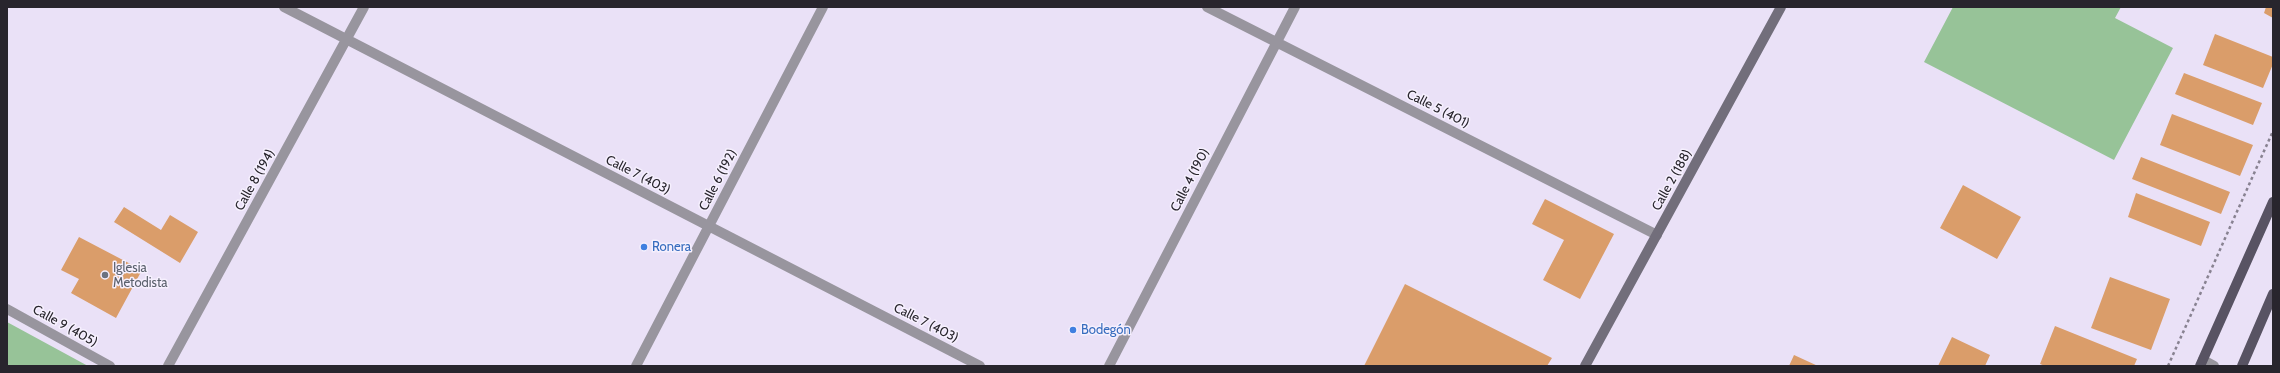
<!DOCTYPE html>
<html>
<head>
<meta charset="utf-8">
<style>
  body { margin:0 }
  #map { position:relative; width:2280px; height:373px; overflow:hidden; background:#eae1f7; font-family:Cabin,sans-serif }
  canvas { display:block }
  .frame { position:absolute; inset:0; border:8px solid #28252d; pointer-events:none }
</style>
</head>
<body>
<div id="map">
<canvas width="2280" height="373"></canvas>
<div class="frame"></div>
</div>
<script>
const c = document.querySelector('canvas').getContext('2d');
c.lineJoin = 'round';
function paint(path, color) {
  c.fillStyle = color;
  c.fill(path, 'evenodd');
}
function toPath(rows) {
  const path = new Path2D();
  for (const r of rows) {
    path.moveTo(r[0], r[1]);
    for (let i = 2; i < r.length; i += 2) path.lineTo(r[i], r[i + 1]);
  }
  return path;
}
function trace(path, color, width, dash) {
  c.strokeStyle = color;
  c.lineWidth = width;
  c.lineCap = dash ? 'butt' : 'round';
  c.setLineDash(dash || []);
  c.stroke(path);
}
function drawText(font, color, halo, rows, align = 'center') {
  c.font = font + ' Cabin,sans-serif';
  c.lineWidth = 3;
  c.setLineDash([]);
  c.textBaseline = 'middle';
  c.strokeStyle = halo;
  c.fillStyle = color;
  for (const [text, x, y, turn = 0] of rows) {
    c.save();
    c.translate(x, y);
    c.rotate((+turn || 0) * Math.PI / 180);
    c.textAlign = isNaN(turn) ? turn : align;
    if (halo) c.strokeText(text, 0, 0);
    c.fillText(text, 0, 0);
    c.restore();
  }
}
paint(toPath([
  [1953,7,2121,7,2115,18,2173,48,2114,160,1924,62],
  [7,322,88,366,7,366]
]), '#97c398');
paint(toPath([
  [2266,7,2273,7,2273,18,2264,13],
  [2215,34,2273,57,2273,64,2263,88,2203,65],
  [2184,73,2262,103,2253,125,2175,94],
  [2172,114,2253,145,2240,176,2160,145],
  [2141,157,2230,192,2221,214,2132,179],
  [1963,185,2021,217,1997,259,1940,228],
  [2136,193,2210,222,2201,246,2128,217],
  [1545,199,1614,234,1580,299,1543,280,1564,240,1532,224],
  [124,207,161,230,170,215,198,232,180,263,114,222],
  [79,237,142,270,116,318,71,293,79,279,61,270],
  [2110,277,2170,299,2151,350,2091,328],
  [1405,284,1552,358,1547,366,1364,366],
  [2055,326,2137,359,2134,366,2045,366,2040,364],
  [1952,337,1990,355,1985,366,1938,366],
  [1794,355,1818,366,1789,366]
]), '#da9d6a');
trace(toPath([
  [2168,366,2273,131]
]), '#888291', 2.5, [3, 3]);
trace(toPath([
  [284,7,980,366],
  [1207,7,1657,235],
  [7,309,110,366],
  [2203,360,2214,366],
  [168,366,364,7],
  [636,366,823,7],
  [1109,366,1295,7]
]), '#98959e', 10);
trace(toPath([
  [1585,366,1781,7]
]), '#726e7b', 10);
trace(toPath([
  [2200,366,2273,202],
  [2242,366,2273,294]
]), '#585363', 10);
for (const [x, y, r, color] of [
  [644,247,4,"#3f7fe0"],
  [105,275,4,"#6b7280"],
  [1073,330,4,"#3f7fe0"]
]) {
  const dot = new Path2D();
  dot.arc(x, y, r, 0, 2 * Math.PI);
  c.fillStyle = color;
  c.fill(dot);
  trace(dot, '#f6f0fe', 1.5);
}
drawText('13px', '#28252d', '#f6f0fe', [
  ["Calle 5 (401)",1438,109,27],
  ["Calle 7 (403)",638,175,27],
  ["Calle 8 (194)",255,180,-61],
  ["Calle 6 (192)",718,180,-63],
  ["Calle 4 (190)",1190,180,-63],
  ["Calle 2 (188)",1672,180,-61],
  ["Calle 7 (403)",926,323,27],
  ["Calle 9 (405)",65,326,29]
]);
drawText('13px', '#366cbe', '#f6f0fe', [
  ["Ronera",652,247],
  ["Bodegón",1081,330]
], 'left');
drawText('13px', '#5b616d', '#f6f0fe', [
  ["Iglesia",113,268],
  ["Metodista",113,283]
], 'left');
</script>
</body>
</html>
